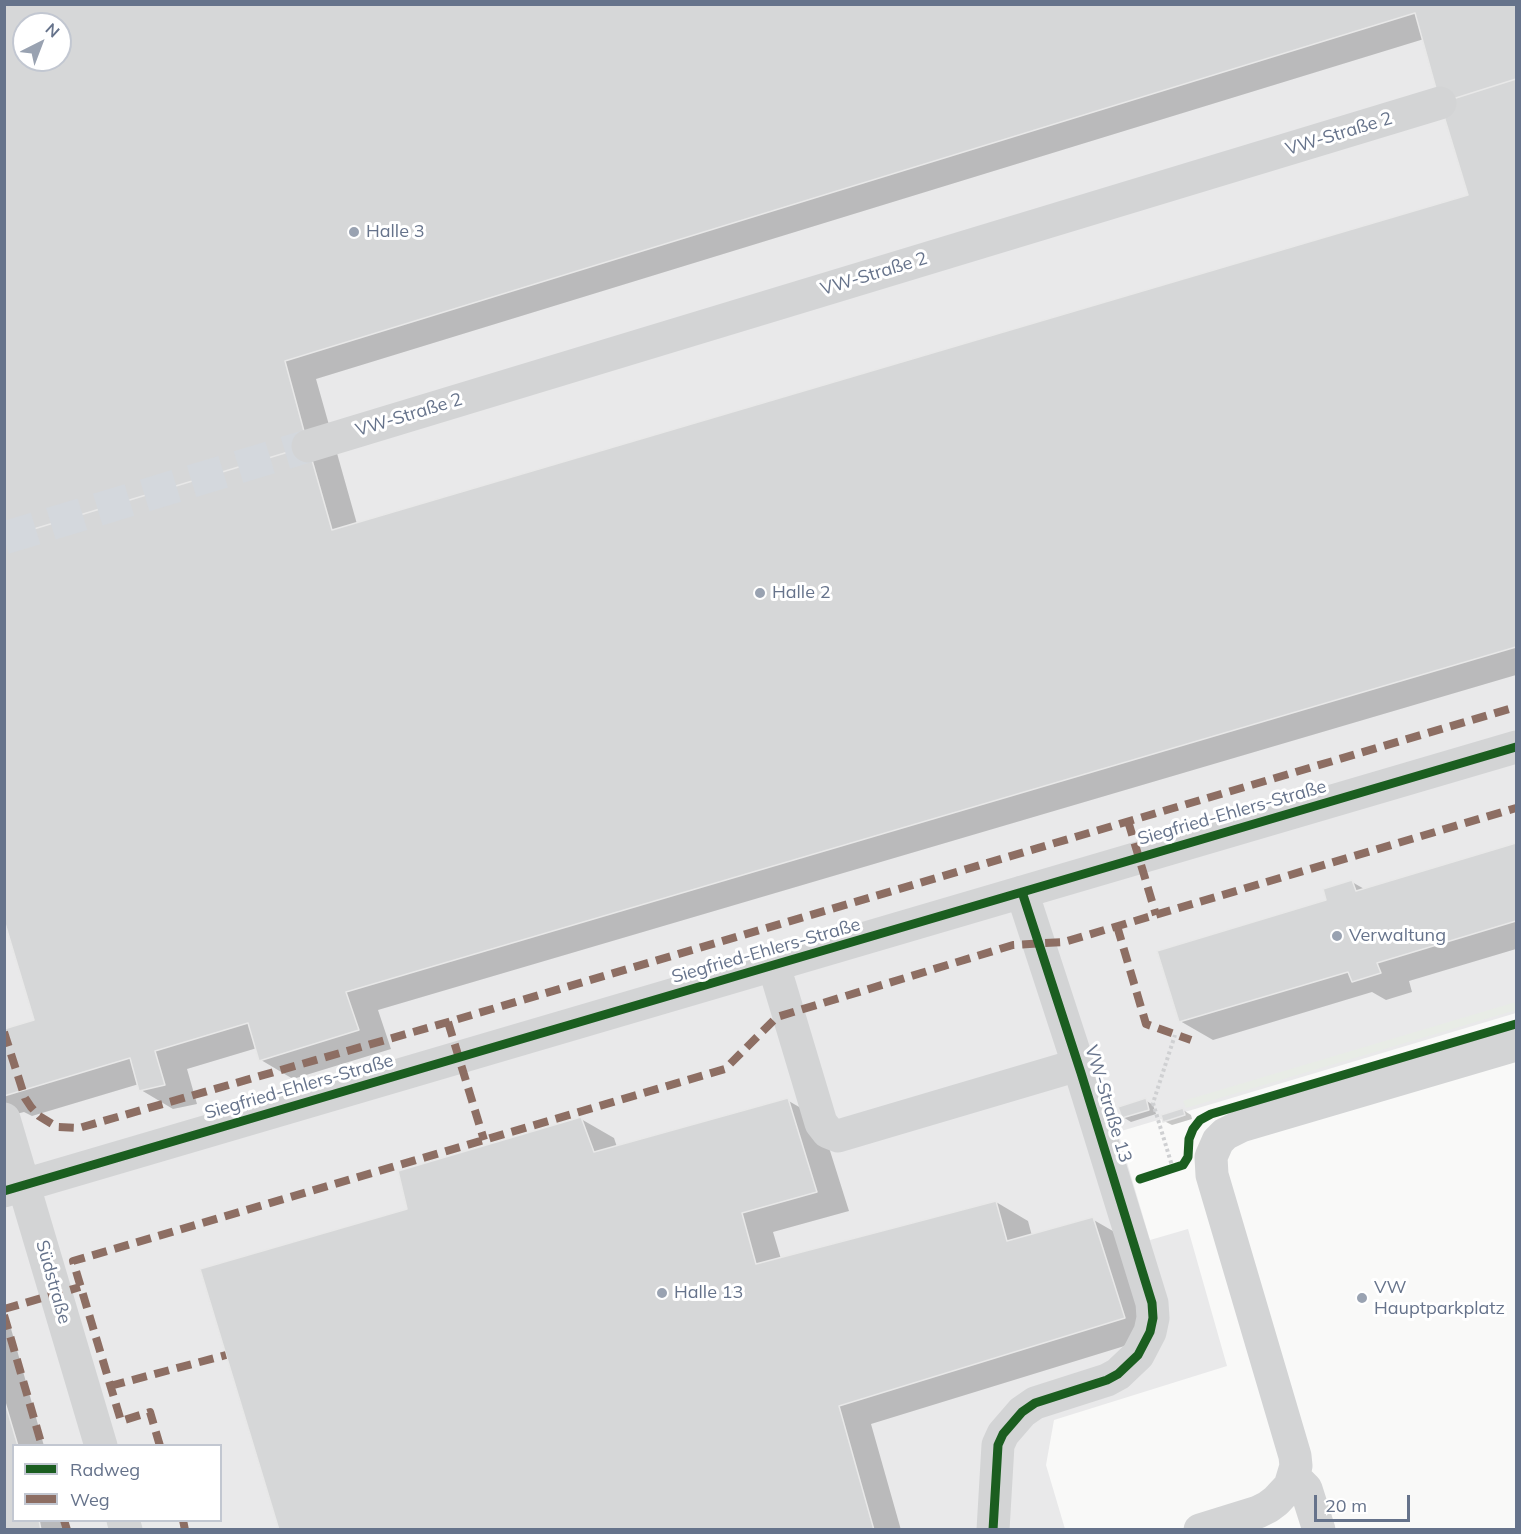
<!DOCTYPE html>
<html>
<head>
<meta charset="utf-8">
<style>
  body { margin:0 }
  #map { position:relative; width:1521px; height:1534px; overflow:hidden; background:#f9f9f8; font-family:Mulish,sans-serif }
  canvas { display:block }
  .frame { position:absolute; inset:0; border:6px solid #66738b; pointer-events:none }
  .legend { position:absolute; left:12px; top:1444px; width:210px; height:78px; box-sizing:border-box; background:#fff; border:2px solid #c2c7d1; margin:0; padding:8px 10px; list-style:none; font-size:18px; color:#66738b }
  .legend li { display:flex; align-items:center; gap:12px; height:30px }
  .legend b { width:30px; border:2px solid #c2c7d1 }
  .north { position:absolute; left:12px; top:12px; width:60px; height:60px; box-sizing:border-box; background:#fff; border:2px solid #c2c7d1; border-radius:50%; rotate:42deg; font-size:16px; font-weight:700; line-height:24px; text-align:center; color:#66738b }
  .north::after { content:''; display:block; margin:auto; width:21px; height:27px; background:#99a2b1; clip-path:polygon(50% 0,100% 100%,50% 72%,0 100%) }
  .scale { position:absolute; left:1314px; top:1495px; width:96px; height:27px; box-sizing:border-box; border:3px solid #66738b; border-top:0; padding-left:8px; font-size:18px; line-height:21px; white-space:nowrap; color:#66738b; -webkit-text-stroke:4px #fff; paint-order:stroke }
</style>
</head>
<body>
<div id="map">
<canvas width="1521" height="1534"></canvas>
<div class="frame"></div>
<ul class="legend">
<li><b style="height:8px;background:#1b5e20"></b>Radweg</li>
<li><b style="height:8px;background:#8d6e63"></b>Weg</li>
</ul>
<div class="north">N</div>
<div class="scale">20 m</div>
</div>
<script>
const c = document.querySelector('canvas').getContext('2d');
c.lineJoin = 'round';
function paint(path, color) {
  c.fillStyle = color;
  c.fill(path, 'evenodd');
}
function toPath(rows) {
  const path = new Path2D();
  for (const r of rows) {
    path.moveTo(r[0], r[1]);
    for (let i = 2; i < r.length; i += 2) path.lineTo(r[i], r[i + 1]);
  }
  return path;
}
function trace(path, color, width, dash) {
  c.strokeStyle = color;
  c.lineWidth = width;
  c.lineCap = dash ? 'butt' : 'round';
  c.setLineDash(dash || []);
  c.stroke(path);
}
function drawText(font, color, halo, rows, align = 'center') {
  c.font = font + ' Mulish,sans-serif';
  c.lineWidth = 6;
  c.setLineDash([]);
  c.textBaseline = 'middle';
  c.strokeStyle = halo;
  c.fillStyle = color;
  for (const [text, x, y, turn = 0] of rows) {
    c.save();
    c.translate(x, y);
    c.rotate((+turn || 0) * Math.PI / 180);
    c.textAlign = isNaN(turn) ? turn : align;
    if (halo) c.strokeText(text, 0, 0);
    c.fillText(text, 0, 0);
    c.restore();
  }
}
paint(toPath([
  [5,5,1516,5,1516,1013,1118,1132,1150,1240,1188,1229,1227,1366,1054,1420,1046,1465,1065,1529,5,1530],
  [24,24,60,24,60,60,24,60],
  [14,1446,220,1446,220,1520,14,1520]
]), '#e9e9ea');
paint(toPath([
  [1516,1002,1516,1010,1186,1108,1183,1101]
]), '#e8ece6');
paint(toPath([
  [4,4,1516,4,1516,675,378,1010,391,1049,293,1079,261,1060,257,1048,187,1069,197,1104,173,1109,141,1090,139,1084,32,1116,24,1112,4,1117,4,1031,36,1021],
  [24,24,60,24,60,60,24,60],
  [1424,39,1470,196,357,524,316,379],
  [1516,844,1516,949,1409,981,1412,992,1386,1000,1372,992,1213,1040,1180,1021,1352,882,1366,890],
  [787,1100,820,1119,849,1211,773,1232,781,1259,996,1202,1028,1221,1032,1236,1092,1219,1125,1238,1157,1336,871,1424,901,1530,280,1530,409,1210,581,1119,614,1138,617,1147],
  [1145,1100,1153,1105,1156,1114,1131,1122,1123,1117],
  [1183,1110,1191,1115,1192,1119,1172,1125,1164,1121],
  [4,1316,8,1318,44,1446,14,1446,14,1520,65,1520,68,1530,4,1530]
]), '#0003');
const building = toPath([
  [4,4,1516,4,1516,79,1440,103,1415,13,285,361,308,446,4,538,4,4],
  [24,24,60,24,60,60,24,60,24,24],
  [1516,79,1516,647,346,992,359,1030,259,1061,248,1023,155,1051,165,1085,139,1091,130,1058,4,1096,4,1029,34,1020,4,920,4,538,308,446,332,530,1468,195,1440,103,1516,79],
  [1516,843,1516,921,1377,963,1381,973,1352,982,1348,972,1179,1022,1157,951,1326,900,1323,889,1352,880,1356,891,1516,843],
  [788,1098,817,1192,742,1213,756,1264,996,1201,1007,1241,1093,1217,1125,1318,839,1406,874,1530,279,1530,200,1269,407,1209,398,1171,581,1117,594,1152,788,1098],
  [1146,1098,1149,1110,1122,1118,1118,1107,1146,1098],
  [1183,1108,1185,1115,1163,1122,1161,1115,1183,1108],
  [4,1399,18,1446,14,1446,14,1520,39,1520,41,1530,4,1530,4,1399]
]);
paint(building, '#d6d7d8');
trace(building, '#e8e8e8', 1.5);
trace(toPath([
  [4,538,308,446]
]), '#d4d8dd', 33, [33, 16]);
trace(toPath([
  [1173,1169,1153,1103,1175,1035]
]), '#cfd0d2', 4, [3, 3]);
trace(toPath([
  [308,446,1440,103],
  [774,966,821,1123,828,1132,838,1136,1078,1065],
  [4,1119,101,1446],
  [4,1191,1516,747],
  [1294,1477,1306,1489,1319,1530],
  [123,1520,126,1530],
  [993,1530,998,1445,1003,1434,1022,1412,1035,1403,1107,1380,1118,1374,1138,1355,1150,1332,1153,1318,1152,1303,1081,1073,1022,892],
  [1200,1530,1258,1512,1268,1507,1276,1501,1290,1486,1296,1466,1295,1456,1212,1175,1211,1157,1218,1141,1225,1134,1241,1126,1516,1045]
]), '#d3d4d5', 33);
trace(toPath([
  [1128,821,1156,915],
  [1117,926,1146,1024,1191,1040],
  [448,1022,484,1140],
  [4,1032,25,1098,31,1107,39,1116,57,1127,79,1128,448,1022,1516,707],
  [4,1309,80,1287],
  [4,1315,42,1446],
  [110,1386,226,1355],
  [160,1446,150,1412,121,1421,73,1261,725,1069,777,1017,1013,945,1064,942,1516,808],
  [64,1520,67,1530],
  [183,1520,185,1530]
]), '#8d6e63', 8, [15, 8]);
trace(toPath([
  [1140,1179,1183,1165,1188,1157,1189,1139,1193,1129,1200,1120,1211,1114,1516,1024],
  [4,1191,1516,747],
  [993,1530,998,1445,1003,1434,1022,1412,1035,1403,1107,1380,1118,1374,1138,1355,1150,1332,1153,1318,1152,1303,1081,1073,1022,892]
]), '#1b5e20', 9);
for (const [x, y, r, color] of [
  [354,232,6,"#99a2b1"],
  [760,593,6,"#99a2b1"],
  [1337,936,6,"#99a2b1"],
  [662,1293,6,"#99a2b1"],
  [1362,1298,6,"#99a2b1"]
]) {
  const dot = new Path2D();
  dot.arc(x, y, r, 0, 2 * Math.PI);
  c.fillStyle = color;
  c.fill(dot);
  trace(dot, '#fff', 2);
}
drawText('18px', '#66738b', '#fff', [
  ["VW-Straße 2",1339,134,-17],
  ["VW-Straße 2",874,274,-17],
  ["VW-Straße 2",409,415,-17],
  ["Siegfried-Ehlers-Straße",1232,813,-16],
  ["Siegfried-Ehlers-Straße",766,951,-16],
  ["Siegfried-Ehlers-Straße",299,1087,-16],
  ["VW-Straße 13",1108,1104,73],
  ["Südstraße",53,1282,74]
]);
drawText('18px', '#66738b', '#fff', [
  ["Halle 3",366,232],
  ["Halle 2",772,593],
  ["Verwaltung",1349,936],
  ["VW",1374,1288],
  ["Hauptparkplatz",1374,1309],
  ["Halle 13",674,1293]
], 'left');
</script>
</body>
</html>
